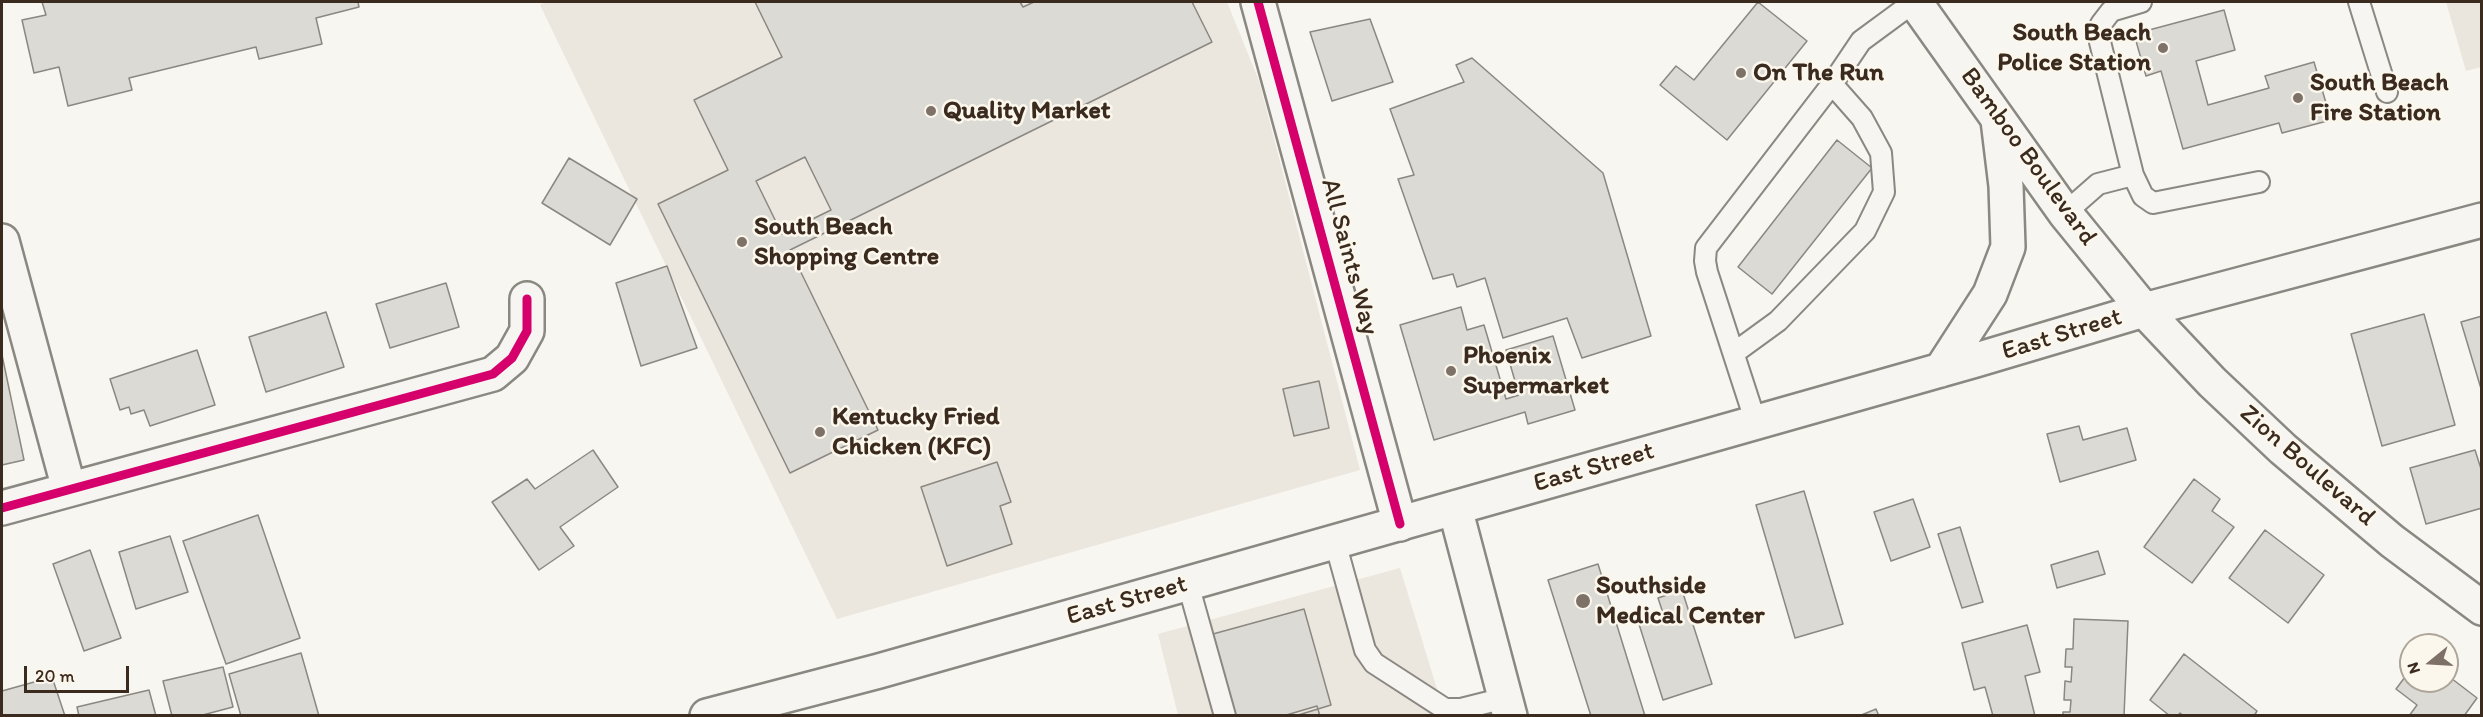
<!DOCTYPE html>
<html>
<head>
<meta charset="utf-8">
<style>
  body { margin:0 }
  #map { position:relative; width:2483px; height:717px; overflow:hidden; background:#f8f6f0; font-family:Itim,sans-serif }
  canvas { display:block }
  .frame { position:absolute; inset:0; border:3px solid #3b2a1e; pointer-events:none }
  .north { position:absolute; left:2399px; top:633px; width:60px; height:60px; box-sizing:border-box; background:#fbf7ec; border:2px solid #aea59a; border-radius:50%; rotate:252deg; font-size:16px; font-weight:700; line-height:24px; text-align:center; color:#3b2a1e }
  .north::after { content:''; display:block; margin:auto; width:21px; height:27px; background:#7d7168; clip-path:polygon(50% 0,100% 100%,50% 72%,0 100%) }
  .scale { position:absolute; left:24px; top:666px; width:105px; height:27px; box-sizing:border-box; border:3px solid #3b2a1e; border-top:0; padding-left:8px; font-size:18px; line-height:21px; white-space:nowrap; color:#3b2a1e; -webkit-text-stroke:4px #fbf7ec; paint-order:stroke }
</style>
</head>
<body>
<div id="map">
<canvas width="2483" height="717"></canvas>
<div class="frame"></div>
<div class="north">N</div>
<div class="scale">20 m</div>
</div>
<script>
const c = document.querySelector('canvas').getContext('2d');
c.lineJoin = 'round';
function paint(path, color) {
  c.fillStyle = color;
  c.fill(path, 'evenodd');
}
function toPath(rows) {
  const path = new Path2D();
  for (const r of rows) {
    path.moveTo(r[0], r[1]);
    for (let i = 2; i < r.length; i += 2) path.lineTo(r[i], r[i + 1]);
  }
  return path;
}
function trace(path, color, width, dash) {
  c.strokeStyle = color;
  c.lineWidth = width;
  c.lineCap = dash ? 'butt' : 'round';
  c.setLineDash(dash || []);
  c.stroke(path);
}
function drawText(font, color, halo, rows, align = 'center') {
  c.font = font + ' Itim,sans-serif';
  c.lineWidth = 5;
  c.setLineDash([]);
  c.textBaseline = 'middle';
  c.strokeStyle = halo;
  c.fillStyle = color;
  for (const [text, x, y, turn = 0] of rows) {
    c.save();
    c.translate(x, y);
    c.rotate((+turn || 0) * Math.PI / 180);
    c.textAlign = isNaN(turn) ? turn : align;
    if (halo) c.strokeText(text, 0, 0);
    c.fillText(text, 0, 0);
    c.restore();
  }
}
paint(toPath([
  [545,2,1227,2,1259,81,1360,470,837,619,540,5],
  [1400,568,1445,715,1178,715,1158,634]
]), '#ebe6de');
paint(toPath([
  [2446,2,2481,2,2481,67,2466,71]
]), '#eae6dd');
const building = toPath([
  [42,2,358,2,359,7,316,18,322,44,259,59,256,47,129,78,132,90,68,106,59,67,34,73,22,20,46,15,42,2],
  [755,2,1020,2,1023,7,1034,2,1192,2,1212,42,790,250,878,430,790,473,658,204,728,170,694,100,782,57,755,2],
  [805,157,831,210,782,234,756,181,805,157],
  [1758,2,1807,41,1727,140,1660,85,1676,66,1694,80,1758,2],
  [2224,10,2235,50,2196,61,2208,105,2269,88,2265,76,2314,62,2331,120,2282,133,2279,123,2183,149,2161,71,2146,76,2134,34,2224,10],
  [1370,19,1393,82,1332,101,1310,32,1370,19],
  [1472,58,1603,173,1651,336,1582,358,1567,318,1503,338,1485,278,1457,287,1453,274,1433,279,1398,179,1414,175,1390,109,1464,82,1456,65,1472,58],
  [1837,140,1872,168,1772,294,1738,267,1837,140],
  [569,158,637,199,610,245,542,203,569,158],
  [667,266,697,348,641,366,616,283,667,266],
  [446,283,459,327,390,348,376,304,446,283],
  [1461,307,1467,330,1484,325,1506,399,1519,395,1506,350,1553,336,1575,410,1528,424,1525,412,1434,440,1400,325,1461,307],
  [326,312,344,367,266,392,249,337,326,312],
  [2424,314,2455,425,2382,446,2351,334,2424,314],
  [2482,316,2482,392,2461,322,2482,316],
  [197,350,215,405,150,426,144,410,131,414,129,407,120,410,110,379,197,350],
  [2,355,24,460,2,465,2,355],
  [1319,381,1329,428,1294,436,1283,389,1319,381],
  [2079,426,2083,440,2127,428,2136,460,2060,482,2047,434,2079,426],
  [593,450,618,487,560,527,574,546,539,570,492,502,527,479,535,489,593,450],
  [2475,450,2482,472,2482,508,2426,524,2410,468,2475,450],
  [997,462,1011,502,1000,506,1012,544,947,566,921,487,997,462],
  [2194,479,2220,499,2212,511,2234,527,2192,583,2144,547,2194,479],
  [1804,491,1843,624,1795,638,1756,505,1804,491],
  [1913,499,1930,547,1891,561,1874,512,1913,499],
  [258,515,300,638,226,664,183,541,258,515],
  [1960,527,1983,602,1962,608,1938,534,1960,527],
  [2265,530,2324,575,2288,623,2229,578,2265,530],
  [170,536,188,592,136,609,119,552,170,536],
  [90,550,121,638,84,651,53,564,90,550],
  [2098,551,2105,574,2057,588,2051,565,2098,551],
  [1598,564,1645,716,1591,716,1548,580,1598,564],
  [1682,590,1712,684,1663,700,1638,621,1663,613,1658,598,1682,590],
  [1304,609,1331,705,1295,716,1235,716,1213,634,1304,609],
  [2074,619,2128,621,2124,716,2063,716,2063,712,2070,712,2071,700,2064,700,2065,681,2071,682,2072,667,2065,667,2066,649,2073,649,2074,619],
  [2027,625,2040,672,2025,676,2035,716,1993,716,1985,687,1974,690,1962,643,2027,625],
  [301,653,319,716,241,716,229,674,301,653],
  [2184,654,2257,711,2254,716,2184,716,2180,713,2178,716,2170,716,2150,700,2184,654],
  [223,667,233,707,199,716,172,716,163,681,223,667],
  [2411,669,2411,681,2447,681,2447,675,2477,698,2464,716,2409,716,2417,705,2396,689,2411,669],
  [52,677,65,716,2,716,2,691,52,677],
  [149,690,156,716,79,716,77,707,149,690],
  [1317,706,1320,716,1283,716,1317,706],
  [1876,709,1879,716,1859,716,1876,709]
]);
paint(building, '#dcdad5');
trace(building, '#8b8781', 1.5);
const lane = toPath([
  [2141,2,2111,11,2101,24,2100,42,2133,175,2143,196,2153,203,2259,182],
  [2359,2,2387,92],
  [2065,213,2098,184,2133,175],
  [1734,353,1778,321,1865,231,1884,192,1881,153,1862,118,1832,84],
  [1756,423,1707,272,1705,261,1706,248,1832,84,1861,41,1914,2],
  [1335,542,1365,650,1374,663,1445,709,1461,709,1505,698],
  [1188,584,1225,716]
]);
const street = toPath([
  [1258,2,1400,524],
  [2,241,69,489],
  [2,508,493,374,512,358,527,331,527,299],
  [1455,508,1510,716]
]);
const secondary = toPath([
  [1915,2,2065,213,2144,310,2212,382,2283,449,2392,541,2482,608],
  [1941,370,1990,294,2008,247,2006,186,1998,120],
  [707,716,879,671,1976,360,2144,310,2482,220]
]);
trace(lane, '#8b8781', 24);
trace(street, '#8b8781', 38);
trace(secondary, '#8b8781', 38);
trace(lane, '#f6f5f1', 20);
trace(street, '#f6f5f1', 33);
trace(secondary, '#f6f5f1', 33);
trace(toPath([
  [1258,2,1400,524],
  [2,508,493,374,512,358,527,331,527,299]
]), '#d6006c', 9);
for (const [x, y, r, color] of [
  [2163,48,6,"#7d7168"],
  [1741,73,6,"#7d7168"],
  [2298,98,6,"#7d7168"],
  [931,111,6,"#7d7168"],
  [742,242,6,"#7d7168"],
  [1451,371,6,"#7d7168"],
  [820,432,6,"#7d7168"],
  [1583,601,8,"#7d7168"]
]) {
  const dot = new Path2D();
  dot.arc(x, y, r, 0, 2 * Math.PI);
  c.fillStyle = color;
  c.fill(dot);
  trace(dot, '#fbf7ec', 2);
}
drawText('bold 26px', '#3b2a1e', '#fbf7ec', [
  ["South Beach",2151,33,"right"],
  ["Police Station",2151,63,"right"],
  ["On The Run",1753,73],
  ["South Beach",2310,83],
  ["Fire Station",2310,113],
  ["Quality Market",943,111],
  ["South Beach",754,227],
  ["Shopping Centre",754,257],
  ["Phoenix",1463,356],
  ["Supermarket",1463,386],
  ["Kentucky Fried",832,417],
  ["Chicken (KFC)",832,447],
  ["Southside",1596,586],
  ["Medical Center",1596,616]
], 'left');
drawText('26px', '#3b2a1e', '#fbf7ec', [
  ["Bamboo Boulevard",2028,157,54],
  ["All Saints Way",1349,257,75],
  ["East Street",2062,335,-17],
  ["Zion Boulevard",2307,466,41],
  ["East Street",1594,468,-16],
  ["East Street",1127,601,-16]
]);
</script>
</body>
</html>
